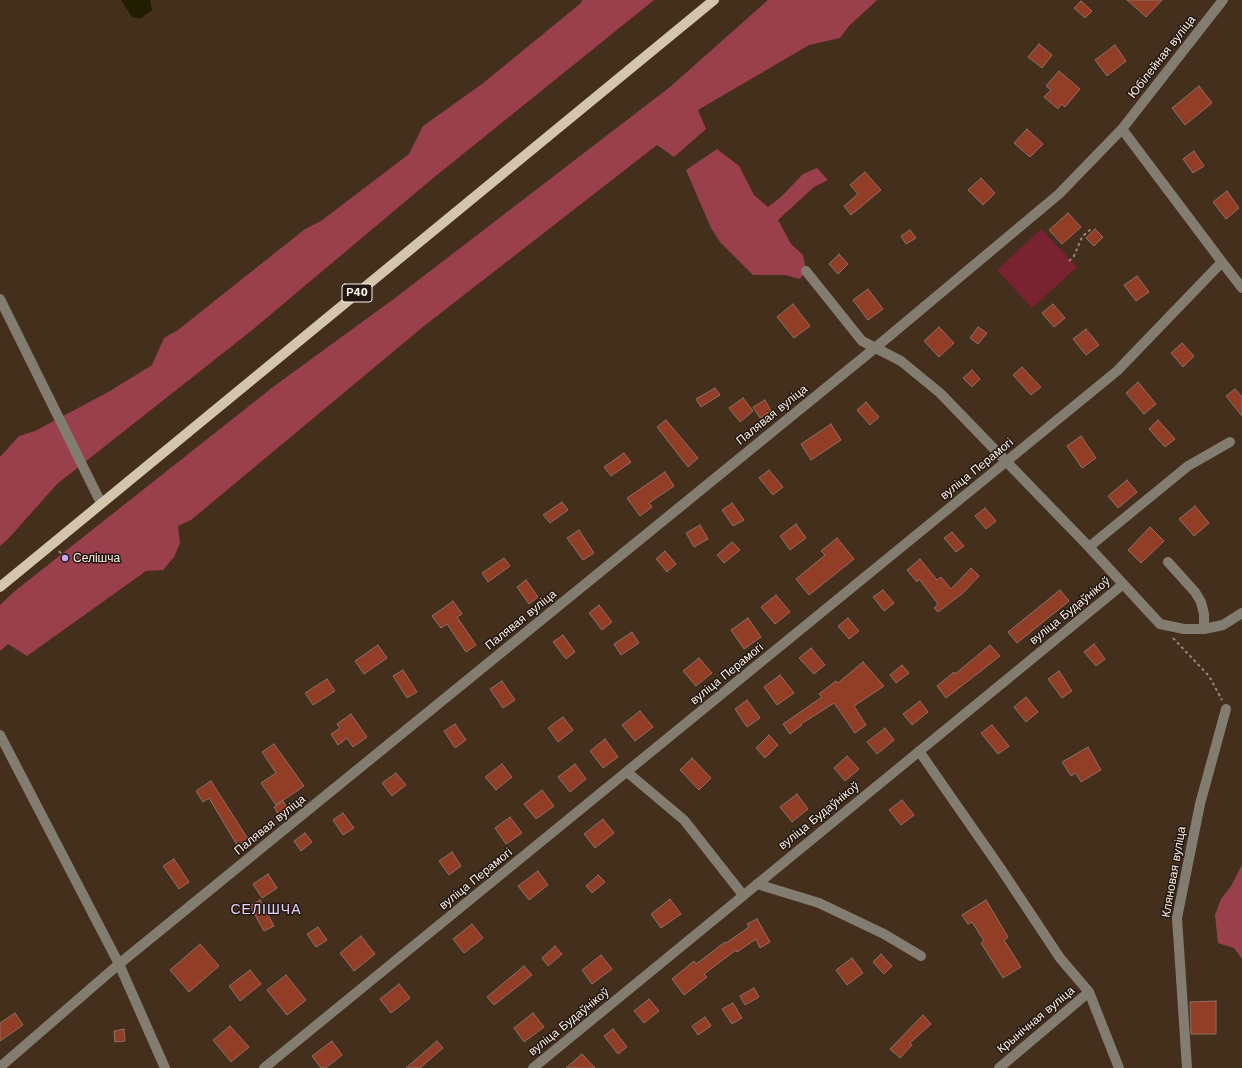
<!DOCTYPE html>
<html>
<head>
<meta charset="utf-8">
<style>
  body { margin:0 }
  canvas { display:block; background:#442e1c }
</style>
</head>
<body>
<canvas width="1242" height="1068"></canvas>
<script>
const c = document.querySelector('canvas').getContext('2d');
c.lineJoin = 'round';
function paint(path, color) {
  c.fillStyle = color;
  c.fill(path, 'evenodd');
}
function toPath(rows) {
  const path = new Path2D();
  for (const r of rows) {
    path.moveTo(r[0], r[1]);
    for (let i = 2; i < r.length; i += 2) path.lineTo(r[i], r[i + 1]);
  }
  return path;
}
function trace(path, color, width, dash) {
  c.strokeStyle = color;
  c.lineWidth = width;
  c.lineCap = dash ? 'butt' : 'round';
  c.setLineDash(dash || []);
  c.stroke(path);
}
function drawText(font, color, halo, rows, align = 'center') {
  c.font = font + ' "Work Sans",sans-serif';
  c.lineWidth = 3;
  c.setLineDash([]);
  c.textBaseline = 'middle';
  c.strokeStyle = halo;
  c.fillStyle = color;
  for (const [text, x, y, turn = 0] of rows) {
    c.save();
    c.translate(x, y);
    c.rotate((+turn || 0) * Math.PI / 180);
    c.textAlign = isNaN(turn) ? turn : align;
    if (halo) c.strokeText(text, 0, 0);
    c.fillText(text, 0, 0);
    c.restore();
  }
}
paint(toPath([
  [1041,229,1077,267,1032,308,997,270]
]), '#792232');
paint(toPath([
  [582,0,654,0,432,179,251,331,57,484,8,539,0,546,0,457,19,436,35,431,110,391,152,365,164,338,178,330,305,229,321,221,409,154,423,126,482,84,581,3],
  [768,0,877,0,849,26,840,38,809,45,698,110,706,129,674,157,657,145,424,326,191,520,178,526,180,543,174,557,163,570,146,571,27,656,8,644,0,651,0,605,15,591,273,387,395,298,670,87],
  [717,149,739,166,754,195,768,207,781,197,803,174,817,168,828,180,814,187,778,220,791,244,803,255,806,271,800,279,785,275,753,275,720,242,711,228,686,170],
  [1242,865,1242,959,1234,948,1218,943,1215,915,1221,899,1231,886]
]), '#9a404d');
paint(toPath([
  [121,0,150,0,152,10,140,19,132,17]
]), '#201d00');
const building = toPath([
  [1127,0,1162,0,1146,17,1127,0],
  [1081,1,1092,11,1085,18,1074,8,1081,1],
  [1039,44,1052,55,1042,68,1028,57,1039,44],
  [1115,45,1126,61,1107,76,1095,60,1115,45],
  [1059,71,1080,89,1065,107,1061,104,1058,109,1044,97,1051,90,1046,86,1059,71],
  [1199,86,1212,103,1185,125,1172,108,1199,86],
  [1027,129,1043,144,1030,157,1014,143,1027,129],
  [1194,151,1204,166,1193,173,1183,159,1194,151],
  [865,172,881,190,851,215,844,206,858,194,850,185,865,172],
  [981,178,995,193,983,205,968,190,981,178],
  [1227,191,1239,208,1226,219,1213,202,1227,191],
  [1068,213,1081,227,1062,244,1049,230,1068,213],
  [1095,229,1103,237,1094,246,1086,238,1095,229],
  [910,230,916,238,906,244,901,236,910,230],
  [839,254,848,264,838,274,829,264,839,254],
  [1137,276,1149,292,1136,301,1124,285,1137,276],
  [868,289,883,309,868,320,853,300,868,289],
  [793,304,810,326,794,338,777,317,793,304],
  [1053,304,1065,318,1054,327,1042,313,1053,304],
  [939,327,954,343,939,357,924,341,939,327],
  [978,327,987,333,978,344,970,338,978,327],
  [1086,329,1099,345,1086,355,1073,339,1086,329],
  [1182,343,1194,356,1183,367,1171,353,1182,343],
  [1022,367,1041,387,1031,395,1013,375,1022,367],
  [972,370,980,379,972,387,963,378,972,370],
  [1138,382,1156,404,1144,414,1126,393,1138,382],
  [715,388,720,395,701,407,696,399,715,388],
  [1235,389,1242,397,1242,416,1226,396,1235,389],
  [743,398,753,411,740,422,729,408,743,398],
  [765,400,771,411,760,418,753,407,765,400],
  [866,402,879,417,870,425,857,410,866,402],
  [666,420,698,458,688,467,657,427,666,420],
  [1158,420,1175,439,1165,447,1149,429,1158,420],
  [831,424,841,440,811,460,801,444,831,424],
  [1081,436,1096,458,1082,468,1067,446,1081,436],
  [624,453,631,462,611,476,604,467,624,453],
  [769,470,783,487,773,495,759,478,769,470],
  [665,472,674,486,649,503,652,507,640,516,627,498,665,472],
  [1127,480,1137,492,1118,508,1108,496,1127,480],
  [562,502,568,510,550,523,543,515,562,502],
  [732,503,744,520,733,526,722,510,732,503],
  [1195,506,1209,523,1194,536,1179,519,1195,506],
  [985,508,996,521,986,529,975,516,985,508],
  [796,524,806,538,790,550,780,536,796,524],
  [700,525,708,539,694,547,686,533,700,525],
  [1150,527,1164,541,1141,563,1128,550,1150,527],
  [579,530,594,553,583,560,567,538,579,530],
  [952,532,964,546,956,552,944,538,952,532],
  [837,538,854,559,809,595,796,579,825,555,821,551,837,538],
  [732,542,740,550,724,563,717,555,732,542],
  [665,551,676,564,667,572,656,559,665,551],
  [504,558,510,566,488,582,482,573,504,558],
  [920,559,937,580,941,577,951,589,971,568,979,576,963,593,938,612,934,608,938,604,919,579,917,582,907,570,920,559],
  [526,580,538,597,529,604,517,587,526,580],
  [883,590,894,603,884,611,873,597,883,590],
  [1060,590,1069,601,1017,643,1008,632,1060,590],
  [776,595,790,612,775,624,761,607,776,595],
  [453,601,462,614,457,617,476,645,466,652,447,624,441,628,432,616,453,601],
  [599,605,612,622,602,630,589,613,599,605],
  [748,618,761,637,744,649,731,630,748,618],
  [848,618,859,631,849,639,838,626,848,618],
  [632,632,639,643,621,655,614,644,632,632],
  [563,635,575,652,566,659,553,642,563,635],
  [1094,644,1105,659,1096,666,1084,652,1094,644],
  [378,645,387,658,364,674,355,661,378,645],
  [990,645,1000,656,946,698,937,686,954,672,955,674,990,645],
  [811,648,825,665,814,674,799,658,811,648],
  [699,658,712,673,696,686,683,671,699,658],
  [863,662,884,686,854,706,866,725,855,733,834,703,801,724,802,725,790,734,783,724,822,697,819,694,836,681,838,683,863,662],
  [902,665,909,673,896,683,890,675,902,665],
  [403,670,417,692,407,698,393,676,403,670],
  [1059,671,1072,691,1062,698,1048,679,1059,671],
  [780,675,794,693,777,705,764,687,780,675],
  [327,679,335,691,313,705,305,693,327,679],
  [502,681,515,700,503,708,490,689,502,681],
  [1026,697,1038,712,1026,722,1014,707,1026,697],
  [747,700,760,718,747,727,735,709,747,700],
  [920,701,928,712,912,725,903,714,920,701],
  [640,711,653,727,635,741,622,725,640,711],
  [351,714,367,737,353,747,347,738,338,745,331,734,340,728,337,724,351,714],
  [563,717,573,730,558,742,548,728,563,717],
  [455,724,466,740,455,748,444,731,455,724],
  [992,725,1009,746,998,754,981,733,992,725],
  [885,728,894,740,877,754,867,742,885,728],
  [769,735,778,745,765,758,756,748,769,735],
  [605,739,618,757,603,768,590,751,605,739],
  [274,744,304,786,276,805,261,783,276,773,262,752,274,744],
  [1088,747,1101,770,1081,782,1076,773,1071,776,1062,762,1088,747],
  [847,756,859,769,845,781,834,768,847,756],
  [692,758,711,778,699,790,680,770,692,758],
  [502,764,512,777,496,790,485,777,502,764],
  [575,764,586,779,570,792,558,777,575,764],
  [396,773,406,785,392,796,382,783,396,773],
  [211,781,248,839,237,845,209,798,203,802,196,791,211,781],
  [542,790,554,806,536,819,524,804,542,790],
  [797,794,808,809,792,822,780,807,797,794],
  [902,800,914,815,901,825,889,810,902,800],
  [283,801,289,811,280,817,274,807,283,801],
  [343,813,354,828,343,835,333,820,343,813],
  [510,817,522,833,506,844,495,828,510,817],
  [603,819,614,833,595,848,584,834,603,819],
  [305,833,312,842,301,851,294,841,305,833],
  [452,852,461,866,449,875,439,861,452,852],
  [174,859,189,882,179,889,163,866,174,859],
  [538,871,548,885,529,900,518,886,538,871],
  [268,874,277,888,262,898,253,884,268,874],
  [598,875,605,882,592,893,586,886,598,875],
  [670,899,681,914,661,928,651,914,670,899],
  [260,900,274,926,264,931,250,906,260,900],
  [986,900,1008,937,1004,940,1021,967,1003,978,981,943,984,941,972,922,968,924,962,915,986,900],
  [757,919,770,942,760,948,756,939,737,952,736,950,704,974,707,977,684,995,672,979,694,961,696,964,725,942,726,943,749,927,747,924,757,919],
  [472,924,483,938,464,953,453,939,472,924],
  [318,927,327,940,316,947,307,934,318,927],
  [361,936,375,954,354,971,340,953,361,936],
  [200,944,219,966,189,992,170,970,200,944],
  [555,946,562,954,548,966,542,958,555,946],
  [881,954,892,966,884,974,873,962,881,954],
  [601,955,612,969,592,984,582,970,601,955],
  [852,958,863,973,847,985,836,970,852,958],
  [524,966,532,975,494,1005,487,997,524,966],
  [250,970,261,984,240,1001,229,986,250,970],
  [286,975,306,1000,287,1015,267,990,286,975],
  [399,984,410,998,391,1013,380,999,399,984],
  [754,988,759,997,745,1005,740,996,754,988],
  [649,999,659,1011,644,1023,634,1011,649,999],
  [1216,1001,1216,1034,1191,1034,1190,1002,1216,1001],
  [733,1003,742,1018,732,1024,722,1009,733,1003],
  [15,1013,23,1025,0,1041,0,1023,15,1013],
  [533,1013,544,1027,524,1042,514,1028,533,1013],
  [923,1015,931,1024,910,1043,912,1045,900,1058,890,1049,923,1015],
  [705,1017,711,1026,698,1035,692,1026,705,1017],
  [230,1026,249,1047,231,1062,213,1040,230,1026],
  [124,1029,125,1041,115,1042,114,1031,124,1029],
  [613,1029,627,1047,618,1054,604,1036,613,1029],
  [332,1041,342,1055,326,1068,321,1068,312,1056,332,1041],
  [437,1041,443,1048,420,1068,406,1068,437,1041],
  [582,1054,595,1068,566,1068,582,1054]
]);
paint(building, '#923d25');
trace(building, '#8f6f66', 1);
trace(toPath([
  [1069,261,1074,256,1082,237,1092,228],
  [59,551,65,558],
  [1173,638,1209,676,1222,700]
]), '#988779', 2, [3, 3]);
trace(toPath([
  [1222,262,1242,288],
  [806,271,862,341,901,361,940,393,1089,547,1160,624,1184,629,1204,629,1223,625,1242,613],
  [0,299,101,503],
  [1089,547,1188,466,1230,442],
  [1168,562,1195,592,1201,602,1204,614,1204,629],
  [0,735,119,964,165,1068],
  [919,751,1001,869,1060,958,1089,992,1119,1068],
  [627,772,684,820,743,895],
  [757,884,819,903,884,934,921,956],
  [0,1067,119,964,875,348,1059,194,1122,129,1223,0],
  [264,1068,1117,371,1222,262,1122,129],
  [533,1068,1122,585],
  [999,1068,1089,992],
  [1187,1068,1177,918,1200,804,1226,709]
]), '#837d71', 10);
trace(toPath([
  [0,587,714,0]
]), '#d4c6ad', 10);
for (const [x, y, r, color] of [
  [65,558,4,"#c8a6ef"]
]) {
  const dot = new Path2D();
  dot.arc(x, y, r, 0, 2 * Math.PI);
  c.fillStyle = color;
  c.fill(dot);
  trace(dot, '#221811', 1.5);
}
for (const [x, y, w] of [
  [357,293,30]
]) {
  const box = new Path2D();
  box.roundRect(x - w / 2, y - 9, w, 18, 3);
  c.fillStyle = '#221811';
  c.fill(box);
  trace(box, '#fdf1e8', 1);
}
drawText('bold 11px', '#fdf1e8', null, [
  ["Р40",357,293]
]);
drawText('12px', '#fdf1e8', '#221811', [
  ["Юбілейная вуліца",1162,57,-52],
  ["Палявая вуліца",772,415,-39],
  ["вуліца Перамогі",977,469,-39],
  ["вуліца Будаўнікоў",1070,611,-39],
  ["Палявая вуліца",521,620,-39],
  ["вуліца Перамогі",727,674,-39],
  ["вуліца Будаўнікоў",819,816,-39],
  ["Палявая вуліца",270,825,-39],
  ["Кляновая вуліца",1174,872,-80],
  ["вуліца Перамогі",476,879,-39],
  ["Крынічная вуліца",1036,1020,-40],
  ["вуліца Будаўнікоў",569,1022,-39]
]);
drawText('12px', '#fdf1e8', '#221811', [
  ["Селішча",73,558]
], 'left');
c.letterSpacing = '1px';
drawText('14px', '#e6d3fd', '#221811', [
  ["СЕЛІШЧА",266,910]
]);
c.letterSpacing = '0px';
</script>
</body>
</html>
